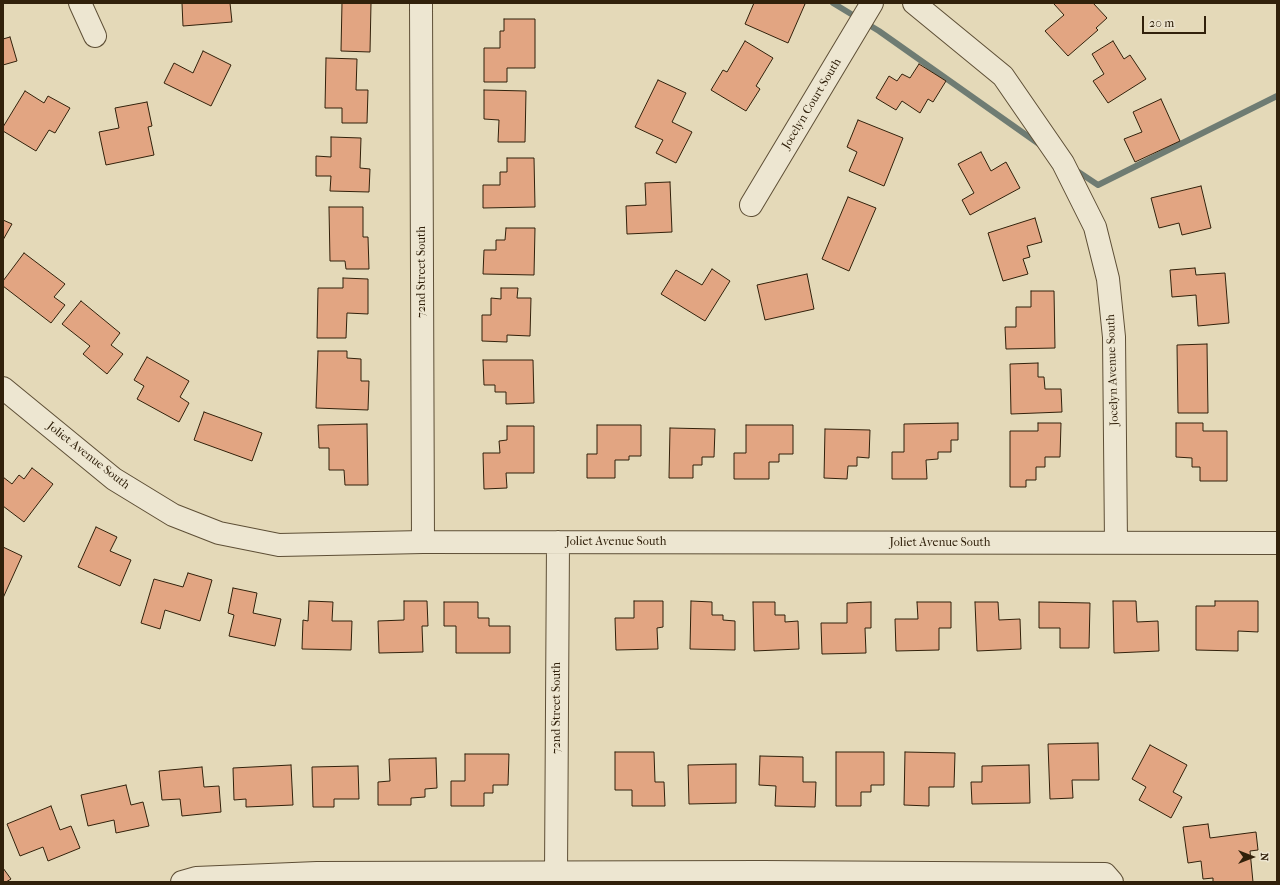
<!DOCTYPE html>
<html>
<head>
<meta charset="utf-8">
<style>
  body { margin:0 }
  #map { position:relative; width:1280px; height:885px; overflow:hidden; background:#e4d9b8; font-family:"IM FELL French Canon",serif }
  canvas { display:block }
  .frame { position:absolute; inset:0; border:4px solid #31210b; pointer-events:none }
  .north { position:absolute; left:1232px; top:837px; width:40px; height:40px; -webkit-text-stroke:3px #ede6d1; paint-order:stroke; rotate:90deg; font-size:11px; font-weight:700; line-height:16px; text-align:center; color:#31210b }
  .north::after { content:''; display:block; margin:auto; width:14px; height:18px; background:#31210b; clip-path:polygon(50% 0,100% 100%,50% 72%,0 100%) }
  .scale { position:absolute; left:1142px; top:16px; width:64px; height:18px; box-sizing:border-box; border:2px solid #31210b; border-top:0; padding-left:5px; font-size:12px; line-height:14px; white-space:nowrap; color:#31210b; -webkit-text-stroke:3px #ede6d1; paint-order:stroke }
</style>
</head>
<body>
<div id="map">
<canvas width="1280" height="885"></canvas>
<div class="frame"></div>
<div class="north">N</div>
<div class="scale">20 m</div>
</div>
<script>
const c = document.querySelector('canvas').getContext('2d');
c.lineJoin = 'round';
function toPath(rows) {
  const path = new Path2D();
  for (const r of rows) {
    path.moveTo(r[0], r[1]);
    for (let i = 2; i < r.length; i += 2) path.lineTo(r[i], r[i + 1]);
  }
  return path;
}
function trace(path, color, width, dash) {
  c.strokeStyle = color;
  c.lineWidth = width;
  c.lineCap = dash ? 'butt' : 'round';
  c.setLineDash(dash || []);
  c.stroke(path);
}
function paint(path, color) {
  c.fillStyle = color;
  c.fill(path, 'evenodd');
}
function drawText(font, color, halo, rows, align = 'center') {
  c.font = font + ' "IM FELL French Canon",serif';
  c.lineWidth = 3;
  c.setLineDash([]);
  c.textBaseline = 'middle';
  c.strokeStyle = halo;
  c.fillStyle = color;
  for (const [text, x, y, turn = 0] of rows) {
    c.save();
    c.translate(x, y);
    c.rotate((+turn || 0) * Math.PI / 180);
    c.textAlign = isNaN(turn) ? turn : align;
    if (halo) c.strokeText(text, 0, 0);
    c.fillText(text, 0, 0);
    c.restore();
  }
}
trace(toPath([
  [833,3,879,31,1039,144],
  [1074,169,1098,185,1277,96]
]), '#6f7c73', 6);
const building = toPath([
  [182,3,230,3,232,22,183,26,182,3],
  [342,3,371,3,370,52,341,51,342,3],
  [754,3,802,3,805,4,788,43,745,24,754,3],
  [1056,3,1093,3,1107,18,1096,28,1098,30,1068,56,1045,31,1064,15,1054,4,1056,3],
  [504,19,535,19,535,68,507,68,507,82,484,82,484,48,500,48,500,31,504,31,504,19],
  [10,37,17,61,3,65,3,39,10,37],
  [745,41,773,58,756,86,760,89,746,111,711,90,723,70,727,72,745,41],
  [1113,41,1124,59,1130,55,1146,79,1108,103,1093,81,1104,74,1092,54,1113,41],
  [203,51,231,65,211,106,164,83,174,63,193,73,203,51],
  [326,58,357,59,356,90,368,90,367,123,342,123,342,108,325,108,326,58],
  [919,64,946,81,933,102,928,99,920,113,902,101,896,110,876,98,889,76,897,81,902,74,910,78,919,64],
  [658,80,686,93,672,122,692,132,676,163,656,153,663,140,635,127,658,80],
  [484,90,526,91,525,142,498,142,499,120,484,119,484,90],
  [25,91,44,103,48,96,70,108,55,133,49,130,36,151,3,131,3,127,25,91],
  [1161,99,1180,141,1135,162,1124,139,1142,132,1133,112,1161,99],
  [147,102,152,126,148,127,154,155,106,165,99,132,119,128,115,108,147,102],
  [858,120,903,138,884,186,849,171,857,152,847,147,858,120],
  [331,137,361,138,360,168,370,169,369,192,330,191,331,176,316,176,316,156,331,157,331,137],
  [981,152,991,171,1006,162,1020,188,970,215,962,200,974,193,958,164,981,152],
  [507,158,534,158,535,207,483,208,483,185,500,185,500,172,507,172,507,158],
  [670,182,672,232,627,234,626,206,646,205,645,183,670,182],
  [1201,186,1211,228,1182,235,1179,223,1159,228,1151,198,1201,186],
  [848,197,876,208,849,271,822,259,848,197],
  [329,207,363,207,363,237,368,237,369,269,346,269,345,261,330,261,329,207],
  [1035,218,1042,242,1027,246,1030,257,1023,259,1028,274,1003,281,988,233,1035,218],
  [3,220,12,224,3,240,3,220],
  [506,228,535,228,534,275,483,274,484,250,496,250,496,240,505,240,506,228],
  [24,253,65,284,54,297,65,305,51,323,3,286,3,281,24,253],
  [1195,268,1196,275,1225,273,1229,323,1198,326,1196,295,1172,297,1170,270,1195,268],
  [712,269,730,281,705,321,661,294,676,270,702,285,712,269],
  [807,274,814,309,765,320,757,285,807,274],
  [343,278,368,279,368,314,347,313,346,338,317,338,318,288,343,288,343,278],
  [501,288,518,288,517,298,531,298,530,336,507,335,507,342,482,341,482,315,491,315,491,298,501,299,501,288],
  [1031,291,1054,291,1055,348,1006,349,1005,327,1016,327,1016,307,1031,307,1031,291],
  [81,301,120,333,111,345,123,354,107,374,83,354,90,346,62,324,81,301],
  [1207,344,1208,413,1178,413,1177,345,1207,344],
  [318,351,347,351,347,358,361,359,361,381,369,381,368,410,316,408,318,351],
  [147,357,189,381,180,397,189,403,179,422,137,399,144,386,134,380,147,357],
  [483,360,533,360,534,403,506,404,506,392,495,392,495,385,484,385,483,360],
  [1038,363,1038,377,1044,377,1045,389,1061,389,1062,412,1011,414,1010,364,1038,363],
  [204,412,262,433,252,461,194,440,204,412],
  [958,423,958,440,951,440,951,452,938,452,938,459,926,460,927,479,892,479,892,452,904,452,904,424,958,423],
  [1038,423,1061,423,1060,457,1045,457,1045,467,1036,467,1036,480,1026,480,1026,487,1010,487,1010,431,1038,431,1038,423],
  [1176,423,1203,423,1203,431,1227,431,1227,481,1200,481,1200,467,1192,467,1192,458,1176,457,1176,423],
  [367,424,368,485,345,485,344,470,329,470,329,448,319,448,318,425,367,424],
  [597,425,641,425,641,456,629,456,629,460,615,460,615,478,587,478,587,454,597,454,597,425],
  [746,425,793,425,793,454,779,454,779,462,769,462,769,479,734,479,734,453,746,453,746,425],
  [507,426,534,426,534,473,506,473,507,488,484,489,483,453,500,453,499,441,507,440,507,426],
  [670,428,715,429,714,457,702,457,702,465,693,465,693,478,669,478,670,428],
  [825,429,870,430,869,458,857,457,857,466,848,466,847,479,824,478,825,429],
  [32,468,53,484,24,522,3,506,3,477,12,484,19,475,24,479,32,468],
  [96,527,117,537,110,551,131,560,120,586,78,567,96,527],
  [3,547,22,556,3,598,3,547],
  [188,573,212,580,200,621,165,610,160,629,141,623,154,579,183,587,188,573],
  [233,588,257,593,253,613,281,619,275,646,229,636,234,615,228,613,233,588],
  [309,601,333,602,332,621,352,621,351,650,302,649,303,620,308,621,309,601],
  [404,601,427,601,428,626,422,626,423,652,379,653,378,621,404,620,404,601],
  [634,601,663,601,663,627,657,628,658,649,616,650,615,618,634,618,634,601],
  [691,601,712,602,712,615,723,615,723,620,735,621,735,650,690,649,691,601],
  [1113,601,1136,601,1137,622,1158,621,1159,651,1114,653,1113,601],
  [1215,601,1258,601,1258,632,1238,631,1238,651,1196,650,1196,606,1215,606,1215,601],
  [444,602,478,602,478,618,489,618,489,626,510,626,510,653,456,653,456,626,444,626,444,602],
  [753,602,775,602,775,615,785,615,785,622,798,621,799,649,754,651,753,602],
  [871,602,871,628,865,628,866,653,822,654,821,623,847,623,847,603,871,602],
  [917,602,951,602,951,628,939,628,939,650,896,651,895,619,918,619,917,602],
  [975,602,998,602,999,620,1020,619,1021,649,977,651,975,602],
  [1039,602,1090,603,1089,648,1060,648,1060,628,1039,628,1039,602],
  [1098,743,1099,780,1072,780,1073,798,1050,799,1048,744,1098,743],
  [1150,745,1187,765,1173,792,1182,797,1171,818,1139,800,1146,787,1132,779,1150,745],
  [615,752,654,752,655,782,664,782,665,806,632,806,632,790,615,790,615,752],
  [836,752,884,752,884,785,871,785,871,792,861,792,861,806,836,806,836,752],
  [905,752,955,753,954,787,929,787,929,806,904,805,905,752],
  [465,754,509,754,508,785,493,785,493,793,484,793,484,806,451,806,451,781,465,781,465,754],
  [760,756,803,757,803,782,816,782,815,807,775,806,776,786,759,785,760,756],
  [436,758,437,788,425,789,425,797,411,798,411,805,378,805,378,782,390,781,389,759,436,758],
  [736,764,736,803,689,804,688,765,736,764],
  [291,765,293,805,246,807,246,799,234,800,233,768,291,765],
  [1029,765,1030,803,972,804,971,782,982,782,982,766,1029,765],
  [358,766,359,799,334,799,334,807,313,807,312,767,358,766],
  [202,767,204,787,219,786,221,812,182,816,180,799,162,800,159,771,202,767],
  [126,785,131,805,143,802,149,826,116,833,114,820,88,826,81,795,126,785],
  [51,806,60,830,71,826,80,848,48,861,43,847,20,856,7,824,51,806],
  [1208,824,1210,838,1256,832,1258,850,1250,851,1253,882,1213,882,1213,878,1203,879,1201,861,1188,863,1183,827,1208,824],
  [3,868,11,879,6,882,3,882,3,868]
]);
paint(building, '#e2a582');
trace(building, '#31210b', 1);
const minor = toPath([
  [80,3,95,36],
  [421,3,423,542],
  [914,3,1003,76,1063,163,1095,227,1108,279,1114,337,1116,543],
  [751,205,872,3],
  [3,388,114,479,173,515,219,533,279,545,423,542,1277,543],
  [556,873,558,542],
  [182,882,196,878,317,873,762,872,1105,874,1112,882]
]);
trace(minor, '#5e4f36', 24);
trace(minor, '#ede6d1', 22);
drawText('12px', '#31210b', '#ede6d1', [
  ["Jocelyn Court South",812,104,-59],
  ["72nd Street South",422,272,-90],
  ["Jocelyn Avenue South",1113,370,-92],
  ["Joliet Avenue South",88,456,38],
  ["Joliet Avenue South",616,542],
  ["Joliet Avenue South",940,543],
  ["72nd Street South",557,708,-90]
]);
</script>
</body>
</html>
